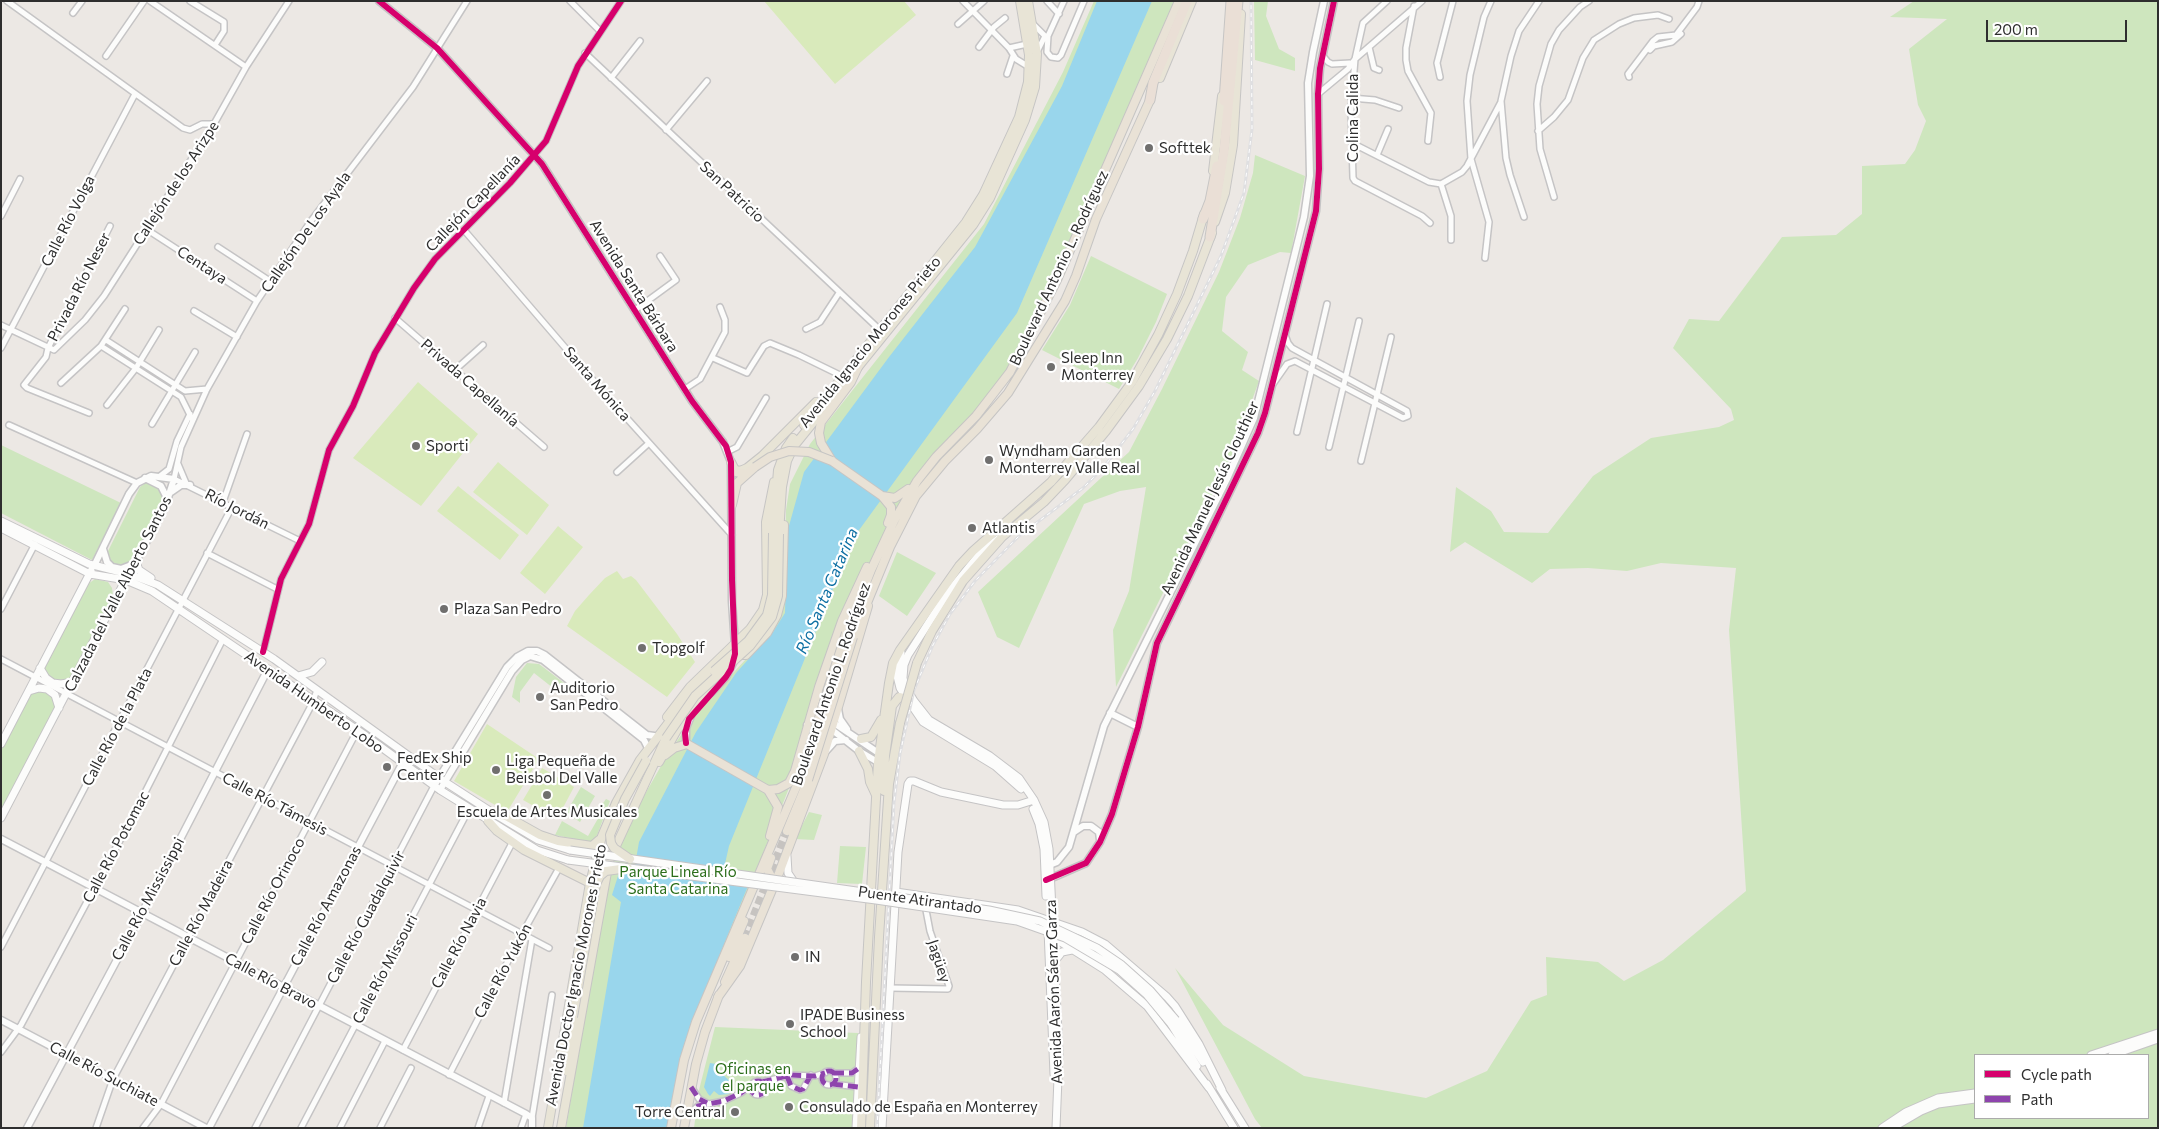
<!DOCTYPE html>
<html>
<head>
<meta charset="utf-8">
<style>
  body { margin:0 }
  #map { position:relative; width:2159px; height:1129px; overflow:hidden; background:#ece8e4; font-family:Commissioner,sans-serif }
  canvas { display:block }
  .frame { position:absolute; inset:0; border:2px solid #2e2e2e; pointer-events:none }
  .legend { position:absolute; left:1974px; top:1054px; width:175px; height:65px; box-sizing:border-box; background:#fff; border:1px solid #ababab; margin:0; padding:6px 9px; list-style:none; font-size:15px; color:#2e2e2e }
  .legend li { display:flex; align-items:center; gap:10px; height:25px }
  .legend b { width:25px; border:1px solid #ababab }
  .scale { position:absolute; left:1986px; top:20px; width:141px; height:22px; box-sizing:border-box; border:2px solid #2e2e2e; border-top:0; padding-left:6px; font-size:15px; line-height:18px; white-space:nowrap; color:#2e2e2e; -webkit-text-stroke:4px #fff; paint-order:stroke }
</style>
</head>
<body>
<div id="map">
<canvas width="2159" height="1129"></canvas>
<div class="frame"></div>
<ul class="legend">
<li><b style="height:6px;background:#d6006c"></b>Cycle path</li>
<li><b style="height:6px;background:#8e44ad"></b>Path</li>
</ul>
<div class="scale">200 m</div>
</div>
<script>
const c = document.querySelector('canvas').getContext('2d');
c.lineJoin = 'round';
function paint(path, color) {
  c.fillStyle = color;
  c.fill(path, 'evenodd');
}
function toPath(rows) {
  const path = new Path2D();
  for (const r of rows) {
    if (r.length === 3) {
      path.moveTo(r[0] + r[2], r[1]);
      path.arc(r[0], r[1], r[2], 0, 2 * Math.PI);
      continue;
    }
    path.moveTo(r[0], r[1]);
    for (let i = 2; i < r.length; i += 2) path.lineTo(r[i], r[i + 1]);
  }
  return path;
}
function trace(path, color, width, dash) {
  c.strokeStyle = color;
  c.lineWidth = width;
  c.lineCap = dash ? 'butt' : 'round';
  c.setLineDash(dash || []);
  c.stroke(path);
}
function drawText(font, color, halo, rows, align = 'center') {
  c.font = font + ' Commissioner,sans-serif';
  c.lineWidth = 4.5;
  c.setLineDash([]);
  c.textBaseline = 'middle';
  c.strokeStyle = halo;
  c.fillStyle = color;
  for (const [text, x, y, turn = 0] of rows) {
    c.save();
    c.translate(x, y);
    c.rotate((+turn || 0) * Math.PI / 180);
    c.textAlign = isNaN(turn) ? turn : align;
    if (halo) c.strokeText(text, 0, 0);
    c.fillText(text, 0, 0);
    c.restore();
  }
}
paint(toPath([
  [1094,1,1180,1,1056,282,1000,386,932,459,844,617,791,783,691,1035,672,1128,566,1128,610,862,628,824,665,759,695,714,772,631,784,592,786,510,790,484,810,444,984,224,1063,72],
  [1254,1,1268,1,1266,16,1279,49,1295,58,1295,71,1255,60],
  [1914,1,2158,1,2158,1128,1262,1128,1255,1119,1175,968,1223,1025,1304,1076,1426,1098,1487,1071,1531,1001,1547,995,1546,957,1598,962,1624,981,1663,960,1746,891,1729,630,1736,568,1661,563,1627,571,1588,568,1550,569,1532,583,1465,542,1450,552,1456,487,1491,511,1504,532,1548,533,1593,476,1651,438,1719,427,1734,420,1731,409,1673,348,1689,319,1719,321,1782,237,1836,235,1862,214,1862,166,1905,164,1915,150,1926,121,1918,105,1909,49,1947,19,1890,17],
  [1975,1055,2148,1055,2148,1118,1975,1118],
  [1255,155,1305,176,1291,253,1280,252,1248,265,1226,297,1222,331,1248,352,1242,370,1259,381,1232,455,1116,687,1113,630,1129,591,1146,487,1120,491,1084,504,1019,648,997,637,978,592,1129,452,1162,389,1219,272,1240,218,1253,173],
  [1091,256,1167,294,1156,322,1138,358,1119,389,1042,350,1070,305],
  [1,445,121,503,92,560,1,513],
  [147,482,161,489,165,498,133,561,126,566,119,567,111,563,108,557,108,551,140,487],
  [897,552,936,573,907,616,879,596],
  [95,579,108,582,112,588,113,596,72,677,64,682,55,683,43,670,88,584],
  [527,663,539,664,576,692,562,695,534,673,520,692,520,703,512,697,516,677],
  [37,690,51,693,55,707,1,811,1,748,29,695],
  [581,787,595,796,580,822,566,813],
  [606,799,610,801,596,838,589,842,555,835,562,821,588,836,600,815,599,809],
  [809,812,822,815,814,840,795,839],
  [840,846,866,847,862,884,837,883],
  [715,1027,858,1033,854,1128,694,1128,699,1090]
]), '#cee6be');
paint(toPath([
  [764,1,904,1,916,15,835,84],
  [418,382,478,434,421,506,353,458],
  [498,462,549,505,527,535,473,492],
  [458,486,519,535,500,560,437,511],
  [558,526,583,547,545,594,520,573],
  [617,571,623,579,631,576,636,580,677,634,695,662,667,697,567,626,575,611,589,595,605,578],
  [487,724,539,759,507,812,454,781],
  [542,768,574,787,557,819,523,800]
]), '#d9eabb');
paint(toPath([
  [1097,1,1152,1,1017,313,854,537,729,846,722,877,750,881,693,1020,681,1057,667,1128,583,1128,621,902,612,895,622,863,635,865,639,842,696,732,736,673,773,632,785,613,787,533,804,472,889,357,975,247,1062,86],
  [710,1063,716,1064,722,1074,733,1084,734,1090,728,1094,719,1095,714,1091,710,1096,708,1094,704,1087]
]), '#99d6ec');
trace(toPath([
  [745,938,787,831]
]), '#c6c3c0', 8, [8, 4]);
const minor = toPath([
  [7,1,183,128,190,130,202,124,214,124],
  [150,1,246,67],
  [190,1,224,22,224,31,215,45],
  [570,1,600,31],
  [963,1,1009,48,1016,59,1029,67],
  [1047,1,1059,14],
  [1387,1,1363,23,1355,59,1351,109,1353,178,1355,181,1422,216,1430,223],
  [1414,6,1406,48,1406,60,1408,71,1431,113,1428,141],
  [73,13,82,1],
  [958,24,984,1],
  [1033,24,1045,36],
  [1048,36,1047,52,1051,57,1058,58,1061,55,1084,1],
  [979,47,994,27,1005,18],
  [1369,47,1374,68,1379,70],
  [1009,48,1027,44],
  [1650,50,1654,46,1672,42,1681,34],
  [1037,52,1045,36,1048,36,1064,1],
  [585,53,880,330],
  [106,56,144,1],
  [1323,56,1328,62,1332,64,1350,63],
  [1007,74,1013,56],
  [1440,77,1437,63,1453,1],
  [1629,77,1628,74,1653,41,1658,37,1676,35,1697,7,1699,1],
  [611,78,640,41],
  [1318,94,1348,69,1355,59,1422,1],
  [1351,98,1375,100,1399,108],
  [666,130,707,81],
  [1538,131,1554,117,1568,100,1583,58,1594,40,1619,24,1634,18,1658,15,1669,19],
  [1352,143,1429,182,1441,184,1462,172,1467,166,1501,102],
  [1377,155,1388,129],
  [1441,184,1451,216,1451,240],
  [1554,197,1540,149,1537,104,1539,86,1551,44,1559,30,1580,7,1589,1],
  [1,216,20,179],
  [1524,217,1510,175,1506,158,1501,101,1511,56,1519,31,1539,1],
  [146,229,257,301],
  [464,230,605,394,732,535],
  [218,247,270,281],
  [1485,258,1489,222,1471,159,1467,101,1470,75,1484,17,1491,1],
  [635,310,676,280,660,256],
  [194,311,237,337],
  [395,318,544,447],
  [1,325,54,350,85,320,104,296,214,124,246,67,289,1],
  [806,329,820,322,839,293],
  [106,340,185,391,207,389],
  [101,346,181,397,192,419],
  [1,348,135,94],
  [713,358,747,373,764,346,770,343,799,355,842,376],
  [455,370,483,345],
  [61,383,101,346,125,309],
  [1273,384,1287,364,1295,361,1403,418,1408,416,1407,411,1292,348,1288,343,1285,335],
  [685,389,700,379,725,332,725,320,720,307],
  [107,405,136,368,159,330],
  [89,413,27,388,24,385,46,357,48,348,110,226],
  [152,424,195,352],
  [9,425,137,483],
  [1297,432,1327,304],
  [1329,447,1359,321],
  [727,452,737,447,766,398],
  [1361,461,1391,337],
  [178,464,186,483],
  [617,472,649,443],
  [160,476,169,469,177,441,190,414],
  [223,502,247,434],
  [300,541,174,479,181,447,207,389,257,301,311,221,413,87,467,1],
  [207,553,277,589],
  [1,609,35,544],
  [263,652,281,579,309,524,329,450,353,406,375,353,414,288,435,259,510,183,546,141,578,66,621,1],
  [1,659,549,948],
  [1,947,232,507],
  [890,988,948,989,949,986,930,931,925,905],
  [403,1050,511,845,511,839],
  [1,1052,21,1025,133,816,223,639],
  [829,1078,7],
  [834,1073,852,1073,859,1068],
  [449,1075,522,934,559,868],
  [787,1076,791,1086,800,1090,803,1089,811,1075],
  [758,1088,7],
  [762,1082,791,1075,815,1076,825,1073],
  [833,1084,858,1087],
  [692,1088,699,1099,707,1103],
  [504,1103,532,939],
  [687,1116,698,1106,724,1101,741,1093,752,1085],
  [532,1118,552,995],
  [96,1128,113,1079,312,704,317,690],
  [143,1128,161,1104,357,731],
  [255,1128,434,786],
  [301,1128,469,809],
  [340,1128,385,1041],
  [380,1128,411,1068],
  [478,1128,489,1096],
  [521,1128,526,1114]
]);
const tertiary = toPath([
  [379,1,437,48,542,164,692,401,723,442,731,462,732,601,735,646],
  [145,478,161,486,168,500],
  [171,492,181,485,190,485],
  [103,549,107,562,112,567,121,569,134,564],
  [94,566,129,494,137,483,151,476,174,479,165,507,129,574],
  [711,693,726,677,734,661],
  [838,709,840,719,847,729],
  [1110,713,1138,727],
  [831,721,883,756],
  [807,725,813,721,822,722,859,751,881,764],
  [686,743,686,728,691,716],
  [826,751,835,741,846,740],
  [434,786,507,667,517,657,528,651,537,651,545,655,647,735,654,736],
  [440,790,512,671,522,660,530,656,543,660,644,740,647,746],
  [1074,832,1083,826,1091,826,1099,832,1100,840],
  [1,839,526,1114,532,1118,532,1128],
  [1047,866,1057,862,1069,847,1104,726,1227,479,1254,418,1304,217,1310,176,1308,83,1313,52,1324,1],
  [1047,880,1086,863,1100,842,1112,814,1138,727,1157,643,1258,433,1265,413,1316,211,1319,169,1318,94,1320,68,1334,1],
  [1,1020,206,1128],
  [27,1128,142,913,268,669],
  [209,1128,402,764]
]);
const secondary = toPath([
  [1,521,89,564,129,574,158,585,274,659,445,782,493,813,538,840,570,850],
  [1,528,90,574,126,580,152,591,366,736,440,790,537,850,568,860],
  [998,539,983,550,947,594,908,655,904,665,903,678,905,686,914,701,929,720,990,756,1019,778,1034,800,1044,822,1049,849,1059,1053,1056,1128],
  [136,562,139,570,151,578],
  [901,653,897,676,900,688,923,722,995,766,1021,789],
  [40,668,46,678,53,683,61,684,73,682],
  [298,676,312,672,322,662],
  [29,691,39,688,47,689,55,695,59,708],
  [1,744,91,571],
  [1033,809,1039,824,1044,849,1046,896],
  [1,818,127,577],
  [787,856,788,873,796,885],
  [895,894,896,892,1018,910,1082,932,1105,944,1167,997,1175,1006,1199,1044,1222,1090],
  [1048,930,1054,1074],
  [1051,936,1105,970,1147,1006,1209,1088],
  [1054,962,1062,952,1072,950],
  [1176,1020,1203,1062],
  [1171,1024,1197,1066],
  [2091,1055,2158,1033],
  [2112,1055,2158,1039],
  [1207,1084,1234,1128],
  [1220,1088,1245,1128],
  [856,1128,861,1037],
  [882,1128,898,852,908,784,910,781,914,781,941,792,1003,805,1018,805,1034,800],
  [1882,1128,1906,1112,1938,1098,1975,1093],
  [1892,1128,1921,1111,1938,1104,1975,1099]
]);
const primary = toPath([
  [1160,78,1192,1],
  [1213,171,1222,96],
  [1215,222,1225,193,1233,145,1241,14],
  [804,425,966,222,983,195,1019,117,1028,82,1029,55,1020,1],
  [735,470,740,471,747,468,762,456,816,402],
  [773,533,778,470,786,448,793,438],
  [779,534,782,487,787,461,794,446,973,225,990,198,1025,120,1035,87,1037,54,1028,1],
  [738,653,740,655,746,655,767,633,777,615,782,596,784,525],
  [917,663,932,631,963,581,1002,537,1044,502,1065,480,1106,431,1139,386,1167,339,1188,296,1212,233],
  [667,717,690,687,750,629,763,610,767,595,766,522,774,482],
  [861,739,871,737,881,720],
  [859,751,868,769,870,782,876,795],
  [665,755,674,748,687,744],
  [659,762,677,730,717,680],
  [884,791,885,756,892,706,899,697,907,699],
  [493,813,506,816,540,835,558,841,592,846,599,840],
  [488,821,497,831,524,850,590,883],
  [567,1071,566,1061,573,1017],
  [548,1128,590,883,602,836,616,803,640,760,692,692,709,677],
  [561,1128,609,861,666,738],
  [861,1128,866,982,878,762,889,683,893,663,900,650,959,566,973,551,1051,482,1099,427,1132,382,1158,335,1177,294,1193,251,1204,214],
  [870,1128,879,937,889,784,900,723]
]);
const trunk = toPath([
  [858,367,851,382,821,422,819,433,821,443,832,461,882,496,895,498,908,489],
  [731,462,736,472,745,474],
  [882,496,891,507,891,515,888,523],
  [732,505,737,483,755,467],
  [846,633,871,570,894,521,917,481,936,457,976,416,1010,372,1057,280,1179,1],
  [853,637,890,547,916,496,945,461,977,429,1008,393,1065,301,1076,276,1096,219,1150,100],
  [687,744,768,790,778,789,789,783,795,771,819,687,842,621,867,567],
  [768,790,778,807,770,836],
  [787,831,808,780],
  [771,858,767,869,774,882],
  [729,957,744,921],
  [725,982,745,938],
  [718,997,740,966,779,873,824,754,868,606],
  [671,1128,684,1060,696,1022,800,778],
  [684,1128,696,1064,705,1032,719,995]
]);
const motorway = toPath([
  [1150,100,1153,83,1187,1],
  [1224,101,1231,1],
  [1203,219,1210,201,1217,166],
  [1210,237,1224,151,1238,1]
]);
trace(minor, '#c5c4c5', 8);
trace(tertiary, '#c5c4c5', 9);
trace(secondary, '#c5c4c5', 9);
trace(primary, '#c6c5c4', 10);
trace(trunk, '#c6c5c4', 10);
trace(motorway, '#c6c5c4', 11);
trace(minor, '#fcfcfb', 5);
trace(tertiary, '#fcfcfb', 6);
trace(secondary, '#fcfcfb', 7);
trace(primary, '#e8e4d6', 8);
trace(trunk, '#e9e2d6', 8);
trace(motorway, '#eadfd6', 9);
const rail = toPath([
  [877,1128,894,802,900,754,914,690,933,645,950,614,975,581,1019,536,1083,488,1103,468,1133,429,1155,391,1221,256,1244,193,1252,129,1251,1]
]);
trace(rail, '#dfdfe1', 3);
trace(rail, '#fff', 1, [4]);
const secondaryBridge = toPath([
  [570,850,989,910,1040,921,1097,948,1122,965,1150,990,1176,1020],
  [568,860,876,900,1017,921,1065,938,1119,970,1147,995,1171,1024]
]);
const primaryBridge = toPath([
  [714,671,748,641,767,615,772,595,773,533],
  [900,723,917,663],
  [666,738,695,696,750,646,772,617,778,596,779,534],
  [630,859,614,848,611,843,610,835,625,799,646,761],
  [573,1017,596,884,600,876,606,871,628,868]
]);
const trunkBridge = toPath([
  [755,467,770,457,789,451,809,452,832,461],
  [800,778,846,633],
  [808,780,853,637]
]);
trace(secondaryBridge, '#c5c4c5', 9, []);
trace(primaryBridge, '#c6c5c4', 10, []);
trace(trunkBridge, '#c6c5c4', 10, []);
trace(secondaryBridge, '#fcfcfb', 7);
trace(primaryBridge, '#e8e4d6', 8);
trace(trunkBridge, '#e9e2d6', 8);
trace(toPath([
  [829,1078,7],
  [834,1073,852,1073,859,1068],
  [787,1076,791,1086,800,1090,803,1089,811,1075],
  [758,1088,7],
  [762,1082,791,1075,815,1076,825,1073],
  [833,1084,858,1087],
  [691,1087,699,1099,707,1103],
  [686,1117,698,1106,724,1101,741,1093,752,1085]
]), '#8e44ad', 5, [10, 5]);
trace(toPath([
  [379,1,437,48,542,164,692,401,726,446,731,462,732,580,735,654,731,669,726,677,689,719,685,733,686,743],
  [263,652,281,579,309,524,329,450,353,406,375,353,414,288,435,259,510,183,546,141,578,66,621,1],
  [1046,880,1086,863,1100,842,1112,814,1138,727,1157,643,1258,433,1265,413,1316,211,1319,169,1318,94,1320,68,1334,1]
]), '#d6006c', 6);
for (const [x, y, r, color] of [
  [1149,148,5,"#706f6e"],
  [1051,367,5,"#706f6e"],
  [416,446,5,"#706f6e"],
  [989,460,5,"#706f6e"],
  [972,528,5,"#706f6e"],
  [444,609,5,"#706f6e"],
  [642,648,5,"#706f6e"],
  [540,697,5,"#706f6e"],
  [387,767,5,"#706f6e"],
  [496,770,5,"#706f6e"],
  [547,795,5,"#706f6e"],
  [795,957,5,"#706f6e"],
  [790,1024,5,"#706f6e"],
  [789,1107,5,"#706f6e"],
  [735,1112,5,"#706f6e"]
]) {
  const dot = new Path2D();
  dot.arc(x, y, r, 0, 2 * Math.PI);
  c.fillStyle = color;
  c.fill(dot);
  trace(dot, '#fff', 2);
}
drawText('15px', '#2e2e2e', '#fff', [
  ["Colina Calida",1353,118,-90],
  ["Callejón de los Arizpe",176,183,-57],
  ["San Patricio",732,192,43],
  ["Callejón Capellanía",473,203,-46],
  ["Calle Río Volga",68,221,-63],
  ["Callejón De Los Ayala",306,232,-55],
  ["Centaya",202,265,33],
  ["Boulevard Antonio L. Rodríguez",1059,268,-65],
  ["Avenida Santa Bárbara",634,286,58],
  ["Privada Río Neser",79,287,-63],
  ["Avenida Ignacio Morones Prieto",870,342,-51],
  ["Privada Capellanía",470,383,41],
  ["Santa Mónica",597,384,49],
  ["Avenida Manuel Jesús Clouthier",1210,498,-65],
  ["Río Jordán",237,509,27],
  ["Calzada del Valle Alberto Santos",118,594,-63],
  ["Boulevard Antonio L. Rodríguez",831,684,-71],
  ["Avenida Humberto Lobo",314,702,35],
  ["Calle Río de la Plata",117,727,-62],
  ["Calle Río Támesis",275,804,28],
  ["Calle Río Potomac",116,847,-62],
  ["Calle Río Orinoco",273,891,-62],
  ["Calle Río Mississippi",148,899,-62],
  ["Puente Atirantado",920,900,8],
  ["Calle Río Amazonas",326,906,-62],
  ["Calle Río Madeira",201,913,-62],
  ["Calle Río Guadalquivir",366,917,-62],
  ["Calle Río Navia",459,943,-62],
  ["Jagüey",939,961,72],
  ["Calle Río Missouri",385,969,-62],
  ["Calle Río Yukón",503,971,-62],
  ["Avenida Doctor Ignacio Morones Prieto",576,975,-79],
  ["Calle Río Bravo",271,981,28],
  ["Avenida Aarón Sáenz Garza",1054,992,-92],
  ["Calle Río Suchiate",104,1074,28]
]);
drawText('15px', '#2e2e2e', '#fff', [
  ["Softtek",1159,148],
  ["Sleep Inn",1061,358],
  ["Monterrey",1061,375],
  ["Sporti",426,446],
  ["Wyndham Garden",999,451],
  ["Monterrey Valle Real",999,468],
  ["Atlantis",982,528],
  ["Plaza San Pedro",454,609],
  ["Topgolf",652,648],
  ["Auditorio",550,688],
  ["San Pedro",550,705],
  ["FedEx Ship",397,758],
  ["Center",397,775],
  ["Liga Pequeña de",506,761],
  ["Beisbol Del Valle",506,778],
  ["Escuela de Artes Musicales",547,812,"center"],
  ["IN",805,957],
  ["IPADE Business",800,1015],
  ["School",800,1032],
  ["Consulado de España en Monterrey",799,1107],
  ["Torre Central",725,1112,"right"]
], 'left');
drawText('15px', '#2c6e1b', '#fff', [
  ["Parque Lineal Río",678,872],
  ["Santa Catarina",678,889],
  ["Oficinas en",753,1069],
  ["el parque",753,1086]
]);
drawText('italic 16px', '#0d6fa3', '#fff', [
  ["Río Santa Catarina",827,591,-67]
]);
</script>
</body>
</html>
